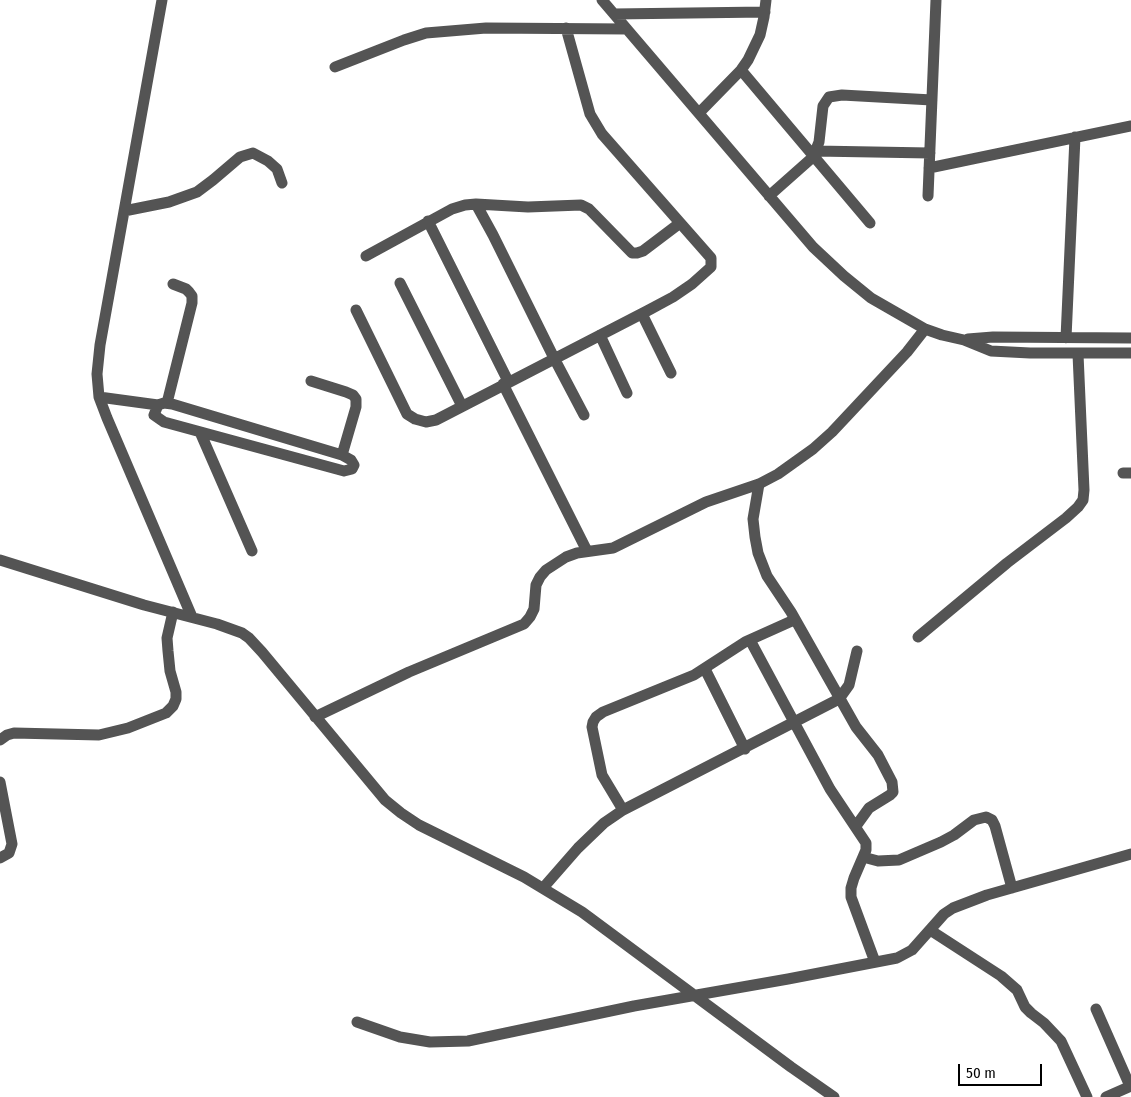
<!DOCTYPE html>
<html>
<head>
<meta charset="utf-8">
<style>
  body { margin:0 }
  #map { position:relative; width:1131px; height:1097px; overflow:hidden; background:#fff; font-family:"Fira Sans Condensed",sans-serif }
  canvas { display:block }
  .scale { position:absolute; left:958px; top:1064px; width:84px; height:22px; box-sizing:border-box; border:2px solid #000; border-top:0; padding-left:6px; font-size:15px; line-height:18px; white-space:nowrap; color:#000; -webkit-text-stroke:4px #fff; paint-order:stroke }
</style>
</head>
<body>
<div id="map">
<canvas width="1131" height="1097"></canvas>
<div class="scale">50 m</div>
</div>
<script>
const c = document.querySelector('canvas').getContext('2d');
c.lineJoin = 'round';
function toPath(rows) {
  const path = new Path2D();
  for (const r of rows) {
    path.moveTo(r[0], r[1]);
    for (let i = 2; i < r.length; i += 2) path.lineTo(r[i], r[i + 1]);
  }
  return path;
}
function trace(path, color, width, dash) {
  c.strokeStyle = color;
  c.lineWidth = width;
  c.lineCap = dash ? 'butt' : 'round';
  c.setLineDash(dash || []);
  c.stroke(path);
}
trace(toPath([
  [162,0,100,345,97,374,99,397,107,418,192,617],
  [602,0,813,247,844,276,871,298,925,329,942,335,964,340,991,351,1030,353,1131,353],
  [614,14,765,12],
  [335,67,404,40,426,33,486,28,627,29],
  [741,70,870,223],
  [699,113,741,70,748,60,760,35,764,17,766,0],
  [816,151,930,153],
  [929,168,1131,126],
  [769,196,813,157,819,142,823,106,829,97,842,95,932,100],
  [928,196,936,0],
  [476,204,493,235,554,358,584,415],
  [124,211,169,202,197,192,213,180,240,157,253,153,268,161,277,169,282,183],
  [428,221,508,381],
  [366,256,452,209,465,205,476,204,528,207,581,205,589,209,632,253,637,253,643,251,680,223],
  [400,283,462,406],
  [356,310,407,414,415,419,426,422,436,420,647,311,673,297,692,284,711,267,711,258,602,134,590,114,566,28],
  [642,314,671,373],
  [600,335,627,393],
  [1066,338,1075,137],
  [968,339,993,337,1131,338],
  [311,381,346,392,353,395,356,399,356,407,342,455],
  [503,384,587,551],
  [99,397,158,405,164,403,172,404,342,455,351,460,354,465,352,469,344,471,164,422,154,415,158,405],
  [167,403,192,303,192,296,189,292,186,289,173,284],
  [200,432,252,551],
  [1123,473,1131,473],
  [759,484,753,519,755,537,758,553,767,576,791,612,856,727,878,755,892,782,893,792,890,795,869,808,856,826],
  [0,560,144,605,217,624,242,633,249,638,262,652,385,800,401,813,419,825,524,877,582,912,791,1067,834,1097],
  [918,637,1007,563,1066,518,1078,507,1083,500,1084,490,1078,354],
  [750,640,830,789,866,843,866,850,854,878,851,888,851,897,875,962],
  [705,669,745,749],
  [315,717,409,672,524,624,530,617,534,609,536,585,540,577,546,570,566,557,577,553,613,548,706,502,759,484,778,474,813,449,832,432,907,352,925,329],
  [0,740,7,735,14,733,99,735,128,728,166,713,173,706,176,699,176,692,170,671,168,651,167,638,173,612],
  [0,782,12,844,9,853,0,858],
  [623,810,602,775,592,727,593,722,596,717,603,712,694,675,745,642,794,620],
  [863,857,878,861,899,860,941,842,954,835,974,820,986,817,992,820,995,826,1012,888],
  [543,888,578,848,604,823,623,810,839,699,849,685,857,651],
  [930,930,1001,976,1017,990,1025,1007,1031,1013,1044,1023,1061,1041,1087,1097],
  [1096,1009,1130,1086],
  [357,1022,400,1037,430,1042,468,1041,634,1006,788,979,897,958,912,950,944,914,953,908,987,895,1131,854],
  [1106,1097,1131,1086]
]), '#545454', 11);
</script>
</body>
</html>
